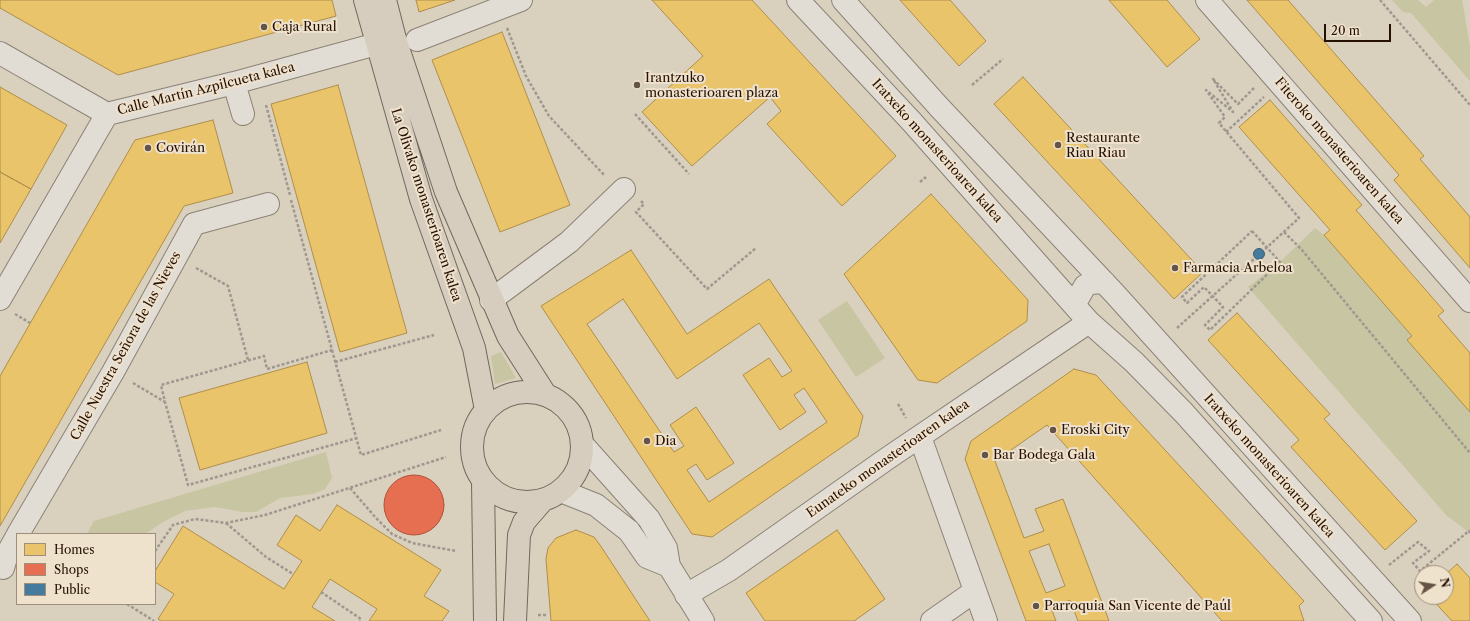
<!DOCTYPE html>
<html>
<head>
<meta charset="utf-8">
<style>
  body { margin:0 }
  #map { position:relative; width:1470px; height:621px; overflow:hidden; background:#dad0be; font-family:"Libre Caslon Text",serif }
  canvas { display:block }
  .legend { position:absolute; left:16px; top:533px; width:140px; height:72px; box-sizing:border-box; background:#efe2cd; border:1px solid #9f8e7d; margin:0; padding:5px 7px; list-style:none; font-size:12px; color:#261004 }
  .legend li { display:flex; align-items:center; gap:8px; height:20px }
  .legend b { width:20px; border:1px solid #9f8e7d }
  .north { position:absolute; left:1414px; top:565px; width:40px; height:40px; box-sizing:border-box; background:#efe2cd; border:1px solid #9f8e7d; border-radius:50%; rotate:78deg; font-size:11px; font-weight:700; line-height:16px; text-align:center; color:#261004 }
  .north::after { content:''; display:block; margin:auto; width:14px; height:18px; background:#655345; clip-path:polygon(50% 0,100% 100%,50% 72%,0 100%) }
  .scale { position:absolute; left:1324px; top:24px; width:67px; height:18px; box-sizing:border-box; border:2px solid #261004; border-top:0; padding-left:5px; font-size:12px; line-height:14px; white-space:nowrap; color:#261004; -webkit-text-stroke:3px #efe2cd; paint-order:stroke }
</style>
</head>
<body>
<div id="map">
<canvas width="1470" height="621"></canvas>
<ul class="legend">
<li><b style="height:11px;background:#e9c46a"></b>Homes</li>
<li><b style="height:11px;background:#e76f51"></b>Shops</li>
<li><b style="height:11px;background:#457b9d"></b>Public</li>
</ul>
<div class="north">N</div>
<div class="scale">20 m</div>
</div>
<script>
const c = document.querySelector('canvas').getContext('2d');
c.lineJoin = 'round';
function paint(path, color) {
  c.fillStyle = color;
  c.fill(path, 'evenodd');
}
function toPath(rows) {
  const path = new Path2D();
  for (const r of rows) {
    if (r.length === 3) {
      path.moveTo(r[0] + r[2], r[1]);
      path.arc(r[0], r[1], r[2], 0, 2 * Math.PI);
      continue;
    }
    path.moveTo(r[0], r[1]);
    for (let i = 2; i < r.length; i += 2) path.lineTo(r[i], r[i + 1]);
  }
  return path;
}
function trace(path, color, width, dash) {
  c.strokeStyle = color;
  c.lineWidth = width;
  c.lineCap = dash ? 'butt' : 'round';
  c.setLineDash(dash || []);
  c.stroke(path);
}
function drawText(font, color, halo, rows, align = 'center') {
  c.font = font + ' "Libre Caslon Text",serif';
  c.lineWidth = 4;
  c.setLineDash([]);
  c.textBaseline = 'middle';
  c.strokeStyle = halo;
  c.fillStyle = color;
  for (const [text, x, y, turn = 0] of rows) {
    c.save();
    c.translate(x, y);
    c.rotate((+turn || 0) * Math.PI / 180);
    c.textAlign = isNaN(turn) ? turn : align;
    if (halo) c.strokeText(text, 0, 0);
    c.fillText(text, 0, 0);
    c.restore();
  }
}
paint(toPath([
  [1392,0,1418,0,1426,7,1434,0,1462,0,1470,46,1470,81,1411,13,1403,12],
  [1315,228,1324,235,1412,336,1470,412,1470,533,1446,515,1248,287,1280,262],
  [847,301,885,358,856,377,818,320],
  [501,352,516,378,495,384,491,356],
  [326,452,332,478,325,489,313,494,280,498,256,512,242,512,215,507,185,511,163,522,145,534,87,534,94,521]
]), '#c7c5a2');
const homes = toPath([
  [0,0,332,0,336,16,118,75,0,8,0,0],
  [416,0,455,0,419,12,416,0],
  [652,0,752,0,896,156,842,206,767,124,781,111,770,97,692,166,642,112,703,56,652,0],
  [900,0,950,0,986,41,959,66,900,0],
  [1109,0,1167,0,1200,39,1167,67,1109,0],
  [1247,0,1288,0,1424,156,1420,159,1470,217,1470,268,1394,180,1399,175,1247,0],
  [502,32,570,205,500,232,432,60,502,32],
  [1023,77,1203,272,1174,299,994,104,1023,77],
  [338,85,407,333,340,352,271,104,338,85],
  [0,87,67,125,31,189,0,172,0,87],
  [1270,100,1362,205,1356,210,1444,311,1438,316,1470,353,1470,412,1407,340,1412,336,1324,235,1330,230,1239,127,1270,100],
  [213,120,233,193,184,206,0,526,0,376,135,140,213,120],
  [0,172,31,189,0,243,0,172],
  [931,194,1028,300,1027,321,937,383,918,380,844,274,931,194],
  [631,250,687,334,769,279,863,416,858,436,712,537,692,534,541,306,631,250],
  [623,299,677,379,759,323,792,371,782,377,769,358,743,375,780,430,806,412,794,395,804,388,827,422,709,502,687,470,696,464,707,480,734,463,696,407,670,425,684,446,674,452,587,324,623,299],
  [1237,313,1330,414,1324,419,1417,521,1385,550,1291,447,1299,440,1208,340,1237,313],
  [307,362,327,433,200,470,179,398,307,362],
  [1074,369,1096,375,1304,601,1299,606,1304,621,1222,621,1047,425,995,461,1024,538,1044,531,1035,509,1063,499,1109,621,1078,621,1070,600,1051,608,1056,621,1026,621,965,459,971,441,1074,369],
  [1049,544,1065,586,1046,593,1029,551,1049,544],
  [337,505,441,570,424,596,449,611,442,621,369,621,377,609,330,579,312,607,335,621,161,621,158,619,174,594,155,582,155,571,183,526,284,589,302,561,277,545,296,515,320,531,337,505],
  [576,530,594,537,600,545,650,621,551,621,546,559,548,548,556,538,576,530],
  [837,530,885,599,854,621,765,621,746,593,837,530],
  [1457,564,1470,578,1470,621,1452,621,1430,597,1446,597,1446,574,1457,564]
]);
paint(homes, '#e9c46a');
trace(homes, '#ae8e4b', 1);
const shops = toPath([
  [414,505,30]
]);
paint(shops, '#e76f51');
trace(shops, '#ad523a', 1);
const public = toPath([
  [1259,254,5.5]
]);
paint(public, '#457b9d');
trace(public, '#3c5b6f', 1);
const minor = toPath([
  [798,0,912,122,1089,322,1134,362,1184,413,1371,621],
  [843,0,939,107,1115,294,1410,621],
  [1207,0,1470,301],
  [417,40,521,0],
  [0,53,107,114],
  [234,83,243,114],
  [0,299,107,114,234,83,395,39],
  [491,300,569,242,624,189],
  [1074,305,1085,286,1090,283,1104,282],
  [920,437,986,621],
  [583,445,649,519,666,548,669,566,703,621],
  [561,491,596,505,629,531,647,557,669,566],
  [18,534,113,372,194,224,268,204],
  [3,568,7,554,17,536],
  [686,595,729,570,888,458,1089,322],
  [932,621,975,591]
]);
const major = toPath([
  [365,0,421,199,474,348,486,410],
  [385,0,395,39,446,192,508,336,545,394],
  [527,447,55],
  [483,481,485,621],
  [515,621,519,535,524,522,543,500]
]);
trace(minor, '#8b8276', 24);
trace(major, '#71685e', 24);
trace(toPath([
  [1380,0,1470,105],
  [507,28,526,76,549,116,605,176],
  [972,85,1003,59],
  [1254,88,1238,104,1213,79,1233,112,1206,90,1225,117,1219,123,1299,218,1264,250],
  [266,105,290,195],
  [635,114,689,174],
  [1226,132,1264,97],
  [920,182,926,177],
  [291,200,332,350,267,369,264,356,161,385,165,402,188,485,357,438],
  [641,201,644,204,636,212,707,289,756,248],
  [1252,231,1280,262,1210,330,1205,325,1223,307,1204,287,1187,303,1182,297,1252,231],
  [1284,232,1302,250,1470,453],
  [196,268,228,286,248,360],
  [15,314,30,323],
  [1177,328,1255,258],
  [332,350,361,455,441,430],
  [335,362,434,335],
  [133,383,165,402],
  [898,404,906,418],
  [350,488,376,518,392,534,412,543,456,551],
  [226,523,266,557,293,574],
  [155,551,173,525,195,519,226,523,265,515,446,457],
  [1389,565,1418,542,1429,551,1413,563,1420,571,1469,531,1470,533],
  [321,592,361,619,360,621],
  [127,604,154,621],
  [538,615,546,615]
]), '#9e9890', 2.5, [3, 2]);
trace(minor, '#e2ddd4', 22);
trace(major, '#d7cdbf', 22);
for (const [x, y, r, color] of [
  [264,27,4,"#655345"],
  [637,85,4,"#655345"],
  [1058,145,4,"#655345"],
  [148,148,4,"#655345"],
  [1175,268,4,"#655345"],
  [1053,430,4,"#655345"],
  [647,441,4,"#655345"],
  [985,455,4,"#655345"],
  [1036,606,4,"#655345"]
]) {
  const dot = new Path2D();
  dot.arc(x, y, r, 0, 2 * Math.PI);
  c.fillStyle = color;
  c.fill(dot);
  trace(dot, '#efe2cd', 1.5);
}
drawText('13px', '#261004', '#efe2cd', [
  ["Caja Rural",272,27],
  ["Irantzuko",645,78],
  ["monasterioaren plaza",645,93],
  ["Restaurante",1066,138],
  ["Riau Riau",1066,153],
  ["Covirán",156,148],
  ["Farmacia Arbeloa",1183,268],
  ["Eroski City",1061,430],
  ["Dia",655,441],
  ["Bar Bodega Gala",993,455],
  ["Parroquia San Vicente de Paúl",1044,606]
], 'left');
drawText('13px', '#261004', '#efe2cd', [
  ["Calle Martín Azpilcueta kalea",206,89,-14],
  ["Iratxeko monasterioaren kalea",937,151,48],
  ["Fiteroko monasterioaren kalea",1339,151,49],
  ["La Olivako monasterioaren kalea",426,205,72],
  ["Calle Nuestra Señora de las Nieves",126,346,-61],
  ["Eunateko monasterioaren kalea",888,459,-35],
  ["Iratxeko monasterioaren kalea",1269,466,48]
]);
</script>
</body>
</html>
